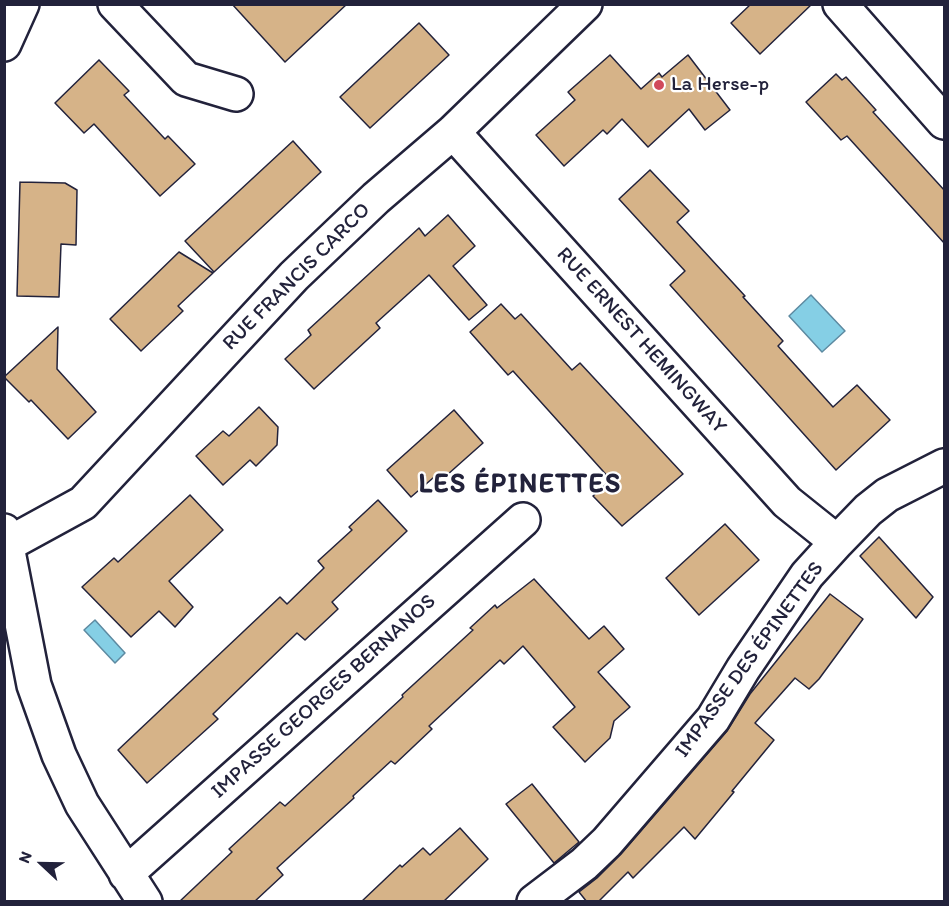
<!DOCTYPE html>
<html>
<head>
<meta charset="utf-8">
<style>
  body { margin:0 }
  #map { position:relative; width:949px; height:906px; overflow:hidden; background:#fff; font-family:Itim,sans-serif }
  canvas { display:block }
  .frame { position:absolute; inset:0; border:6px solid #22223b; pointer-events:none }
  .north { position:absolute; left:12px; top:834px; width:60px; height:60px; -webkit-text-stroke:4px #fff; paint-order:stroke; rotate:292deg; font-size:16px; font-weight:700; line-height:24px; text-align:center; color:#22223b }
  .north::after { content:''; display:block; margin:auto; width:21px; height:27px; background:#22223b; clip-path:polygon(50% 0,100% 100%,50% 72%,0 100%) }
</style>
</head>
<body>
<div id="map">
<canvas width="949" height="906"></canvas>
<div class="frame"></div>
<div class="north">N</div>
</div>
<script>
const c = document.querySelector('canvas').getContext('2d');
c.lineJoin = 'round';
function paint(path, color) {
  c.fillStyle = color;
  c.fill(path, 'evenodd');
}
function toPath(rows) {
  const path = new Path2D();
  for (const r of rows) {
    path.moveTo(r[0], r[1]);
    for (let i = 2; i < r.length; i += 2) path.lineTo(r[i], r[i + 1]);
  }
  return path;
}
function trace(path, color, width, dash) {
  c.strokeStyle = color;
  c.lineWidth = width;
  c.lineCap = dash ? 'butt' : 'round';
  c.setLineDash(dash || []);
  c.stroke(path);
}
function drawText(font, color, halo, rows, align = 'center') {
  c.font = font + ' Itim,sans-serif';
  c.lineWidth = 4.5;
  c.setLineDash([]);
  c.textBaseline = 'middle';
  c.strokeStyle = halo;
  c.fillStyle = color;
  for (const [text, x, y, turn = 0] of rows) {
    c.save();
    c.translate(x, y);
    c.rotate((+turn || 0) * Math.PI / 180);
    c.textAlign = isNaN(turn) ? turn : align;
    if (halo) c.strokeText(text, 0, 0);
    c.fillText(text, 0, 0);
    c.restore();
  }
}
const water = toPath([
  [811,295,845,331,822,352,789,316,811,295],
  [95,620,125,653,115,663,84,630,95,620]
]);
paint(water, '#85cfe5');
trace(water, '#5d8aa1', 1.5);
const building = toPath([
  [232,4,347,4,285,62,232,4],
  [751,4,812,4,760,54,731,23,751,4],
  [419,23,449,55,370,128,340,97,419,23],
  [610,55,641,89,659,73,662,77,688,55,730,110,705,130,689,109,648,147,622,119,607,134,603,130,564,166,536,135,575,100,568,92,610,55],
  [99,60,129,91,124,95,165,139,168,136,195,164,160,196,94,124,84,133,55,103,99,60],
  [836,74,842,80,846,77,876,110,873,112,945,191,945,244,847,136,841,140,806,102,836,74],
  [293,141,321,172,214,272,185,241,293,141],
  [650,170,689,211,677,222,745,296,743,297,783,341,778,346,833,407,857,385,890,420,836,470,670,285,685,271,619,199,650,170],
  [20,182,65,183,77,190,76,245,61,244,59,297,17,296,20,182],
  [448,215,475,246,453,266,487,305,469,320,429,275,376,323,380,328,314,389,285,359,311,335,308,330,419,228,425,236,448,215],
  [179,252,213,273,178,306,183,311,141,351,110,319,179,252],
  [501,304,515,319,521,314,572,370,580,363,683,474,622,526,593,496,611,480,513,371,508,375,470,332,501,304],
  [58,327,57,369,96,412,68,439,31,400,29,402,4,377,58,327],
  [259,407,278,427,277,445,256,466,250,460,223,485,196,456,223,431,229,436,259,407],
  [454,410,483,443,438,483,433,478,411,497,387,470,454,410],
  [190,495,223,530,169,581,193,607,175,627,159,611,131,637,82,587,114,558,118,562,190,495],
  [378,500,407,531,332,602,338,609,305,640,297,633,213,714,218,719,147,783,118,750,280,597,287,604,324,568,318,561,352,530,349,527,378,500],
  [725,524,759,560,699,615,666,578,725,524],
  [879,537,933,597,916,618,860,556,879,537],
  [534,579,589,639,604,626,624,649,598,672,630,707,614,721,610,738,585,762,553,727,575,707,523,646,504,664,500,660,429,726,432,729,395,764,391,761,353,796,354,798,277,868,283,875,254,902,179,902,232,852,229,849,280,802,285,806,403,697,402,695,473,630,470,628,495,605,497,608,534,579],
  [830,594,863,619,819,679,809,689,795,678,755,723,774,740,732,791,734,792,695,839,684,827,633,878,628,872,598,902,587,902,579,892,597,878,621,854,727,731,750,694,830,594],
  [532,784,579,842,554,863,506,804,532,784],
  [460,828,488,859,443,902,361,902,400,865,402,867,423,848,430,855,460,828]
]);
paint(building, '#d6b388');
trace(building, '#22223b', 1.5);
const street = toPath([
  [115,4,186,79,236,94],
  [840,4,944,122],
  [4,44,22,4],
  [453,132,787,502,837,542],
  [4,531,34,685,59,755,82,804,145,902],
  [8,544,83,503,294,276,376,198,453,132,585,4],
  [126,874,523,520],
  [534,902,584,864,607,842,713,719,743,669,807,575,837,542,868,510,887,495,944,466]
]);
trace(street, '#22223b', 38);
trace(street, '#fff', 33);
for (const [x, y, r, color] of [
  [659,85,6,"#d1495b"]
]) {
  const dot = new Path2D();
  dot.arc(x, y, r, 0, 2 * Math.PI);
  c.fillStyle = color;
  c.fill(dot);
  trace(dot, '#fff', 2);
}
drawText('21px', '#22223b', '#fff', [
  ["La Herse-p",671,85]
], 'left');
drawText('21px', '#22223b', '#fff', [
  ["RUE FRANCIS CARCO",297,277,-45],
  ["RUE ERNEST HEMINGWAY",641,341,48],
  ["IMPASSE DES ÉPINETTES",750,660,-54],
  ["IMPASSE GEORGES BERNANOS",324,697,-42]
]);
c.letterSpacing = '1.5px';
drawText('bold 27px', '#22223b', '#fff', [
  ["LES ÉPINETTES",520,485]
]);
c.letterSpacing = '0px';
</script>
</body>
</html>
